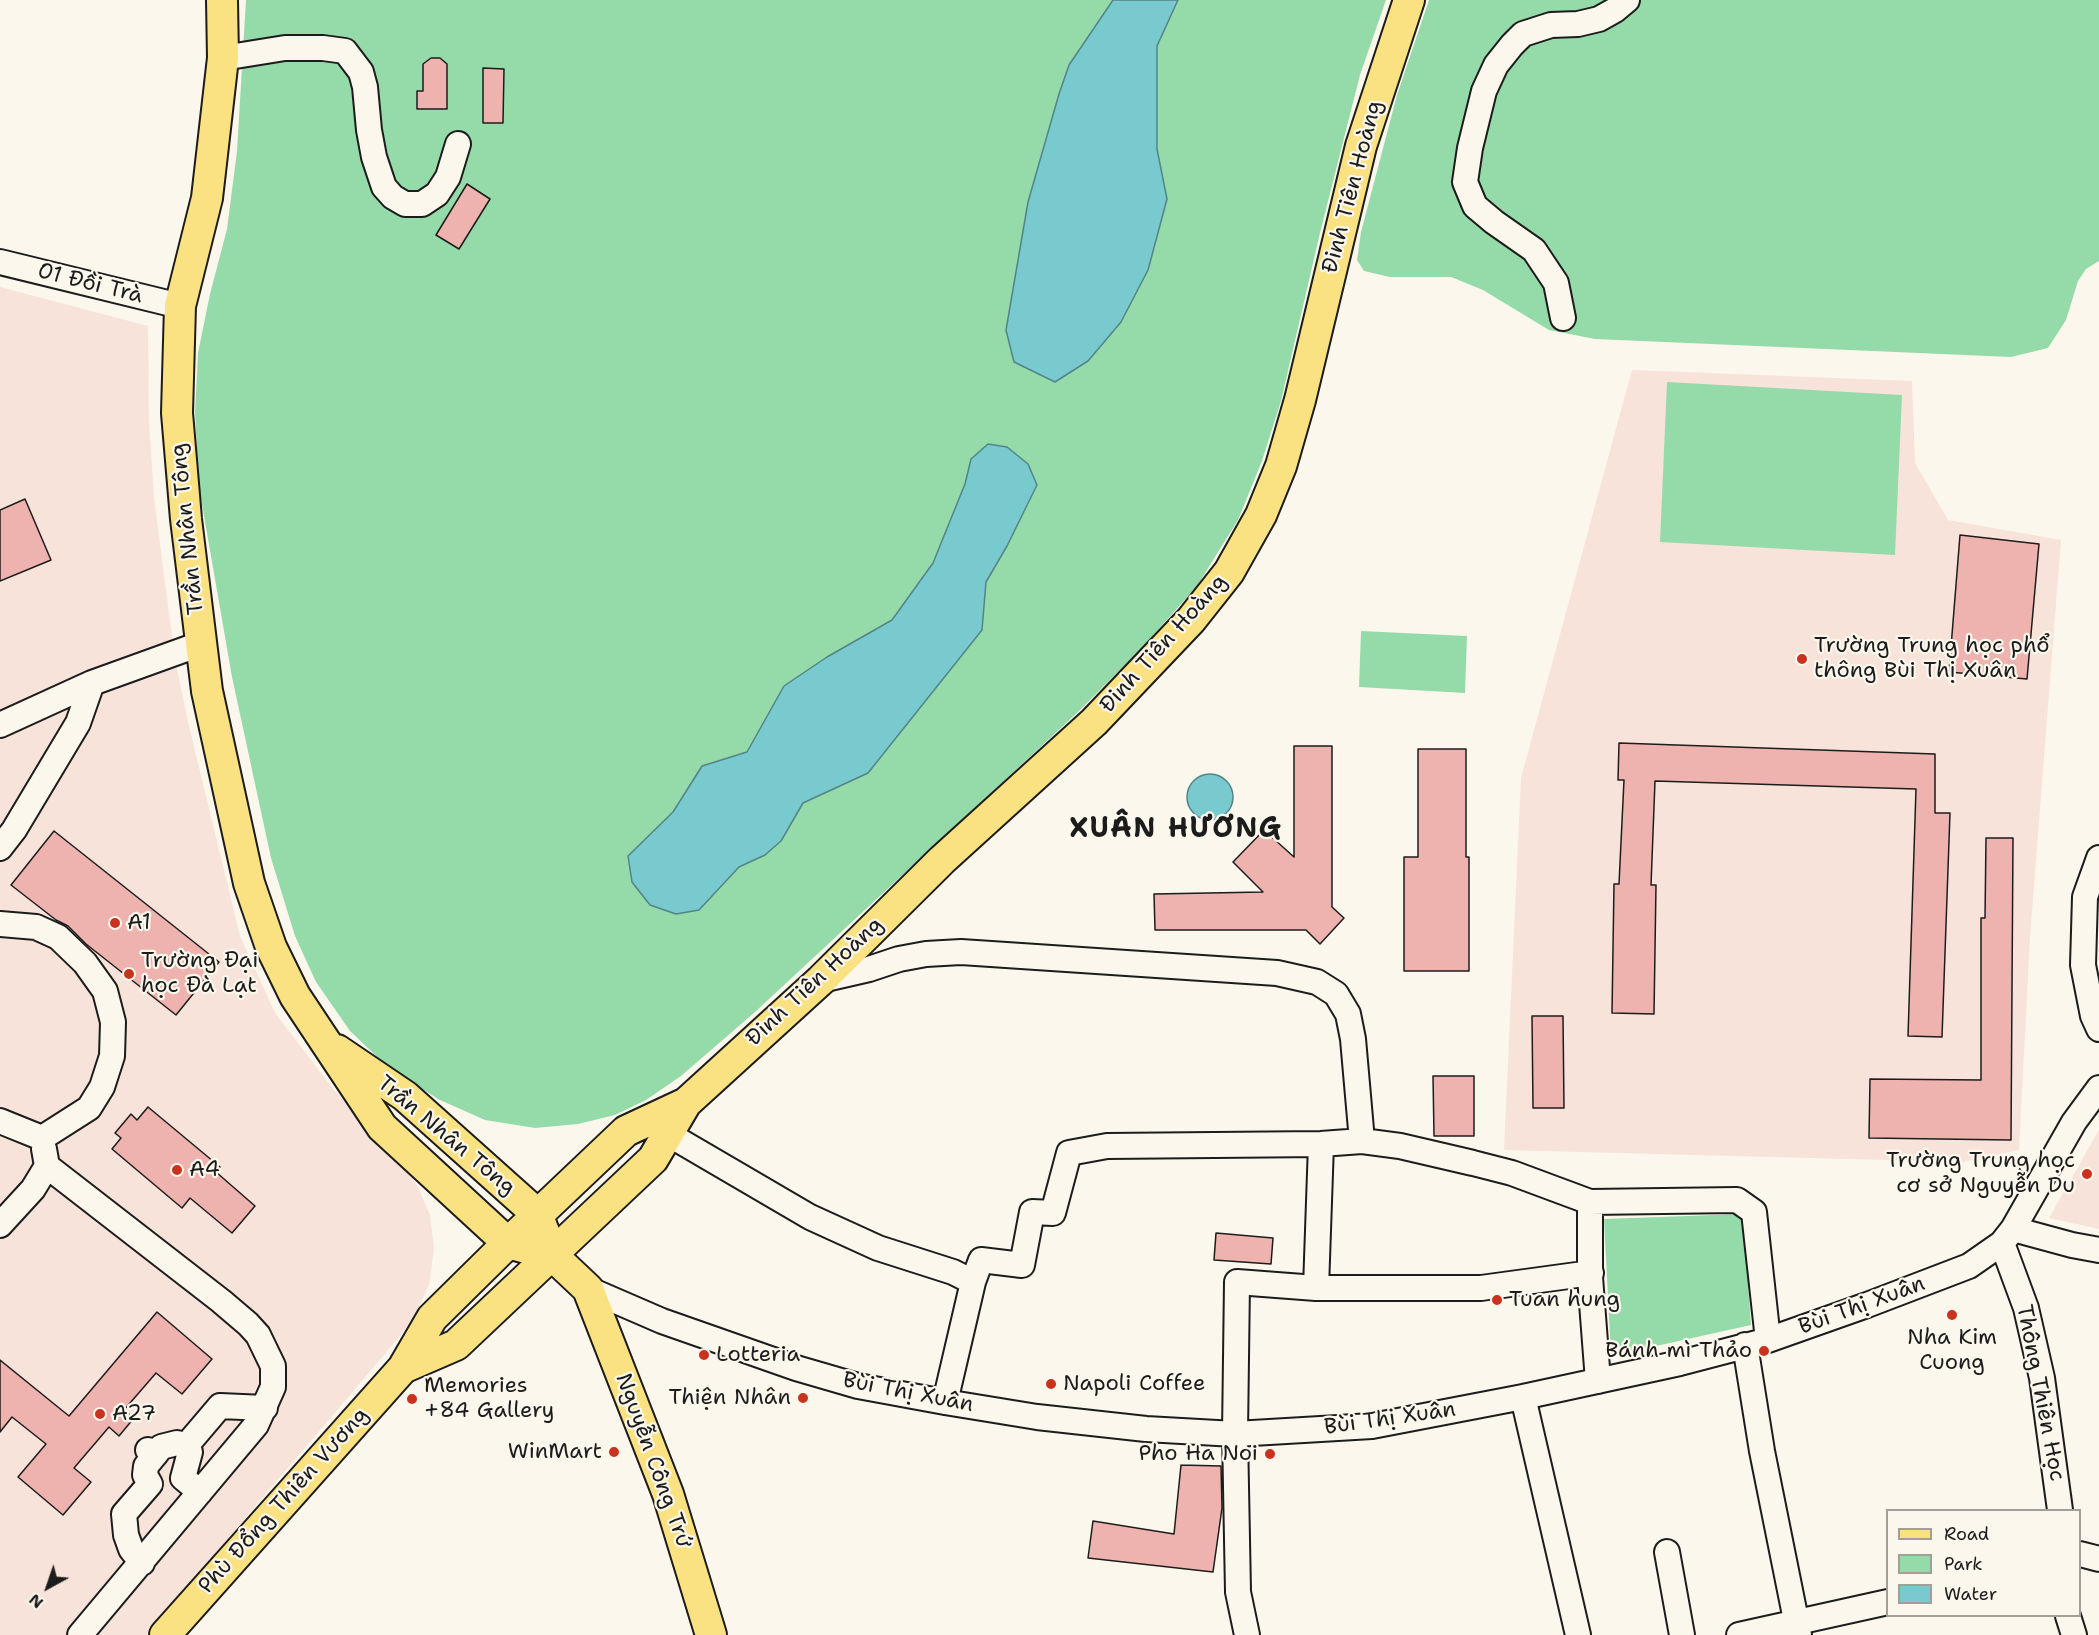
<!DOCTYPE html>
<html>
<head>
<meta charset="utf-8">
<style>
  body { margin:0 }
  #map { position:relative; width:2099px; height:1635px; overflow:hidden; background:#fbf7ec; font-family:"Shantell Sans",sans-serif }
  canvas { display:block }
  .legend { position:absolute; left:1886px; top:1509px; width:195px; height:108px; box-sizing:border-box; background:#fbf7ec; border:2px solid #a29f99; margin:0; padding:8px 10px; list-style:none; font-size:18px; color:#1c1c1c }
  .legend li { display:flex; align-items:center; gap:12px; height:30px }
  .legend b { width:30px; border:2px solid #a29f99 }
  .north { position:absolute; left:18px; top:1557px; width:60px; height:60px; -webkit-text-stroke:4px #fbf7ec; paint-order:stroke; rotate:220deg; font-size:16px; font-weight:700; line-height:24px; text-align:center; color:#1c1c1c }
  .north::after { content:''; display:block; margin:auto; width:21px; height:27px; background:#1c1c1c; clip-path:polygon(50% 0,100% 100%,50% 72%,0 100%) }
</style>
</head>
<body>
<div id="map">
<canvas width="2099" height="1635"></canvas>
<ul class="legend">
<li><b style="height:8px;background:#fae181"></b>Road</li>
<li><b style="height:16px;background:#95dba9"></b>Park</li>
<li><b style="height:16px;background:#78cacf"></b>Water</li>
</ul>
<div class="north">N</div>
</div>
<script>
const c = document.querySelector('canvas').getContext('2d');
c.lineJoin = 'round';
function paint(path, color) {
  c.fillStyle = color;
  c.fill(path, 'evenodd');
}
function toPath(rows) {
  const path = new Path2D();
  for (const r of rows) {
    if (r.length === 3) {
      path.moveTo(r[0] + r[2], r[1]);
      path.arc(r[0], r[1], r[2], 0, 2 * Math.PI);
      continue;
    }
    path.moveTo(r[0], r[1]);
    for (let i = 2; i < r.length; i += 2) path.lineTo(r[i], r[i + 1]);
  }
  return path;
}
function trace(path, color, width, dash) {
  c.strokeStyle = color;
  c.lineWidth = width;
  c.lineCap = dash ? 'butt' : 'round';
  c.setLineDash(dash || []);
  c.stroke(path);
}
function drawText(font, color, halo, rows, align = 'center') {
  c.font = font + ' "Shantell Sans",sans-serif';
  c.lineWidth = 4.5;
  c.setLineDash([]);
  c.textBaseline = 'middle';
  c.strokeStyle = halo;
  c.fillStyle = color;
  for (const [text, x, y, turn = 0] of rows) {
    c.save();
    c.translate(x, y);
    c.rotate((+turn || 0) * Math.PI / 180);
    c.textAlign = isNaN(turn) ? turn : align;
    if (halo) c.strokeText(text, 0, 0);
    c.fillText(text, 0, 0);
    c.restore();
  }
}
paint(toPath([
  [0,287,148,326,149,421,154,498,175,659,188,722,240,936,275,1013,334,1090,391,1151,417,1185,430,1215,434,1249,429,1285,411,1323,146,1635,0,1635],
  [1632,370,1912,381,1915,463,1948,520,2061,540,2030,937,2019,1150,1963,1162,1504,1150,1521,778],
  [2099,1130,2099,1229,2049,1218]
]), '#f7e3d9');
paint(toPath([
  [246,0,1386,0,1360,75,1320,233,1281,401,1262,461,1238,520,1197,586,1139,651,1077,713,755,1012,681,1076,646,1100,615,1115,578,1124,535,1128,485,1120,440,1100,391,1070,350,1031,316,982,295,936,271,858,232,677,199,487,195,412,198,353,210,294,227,229,237,151],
  [1429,0,2099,0,2099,261,2086,269,2078,281,2066,320,2048,348,2011,357,1595,339,1549,330,1483,290,1451,277,1390,277,1364,271,1357,260,1361,232,1397,95],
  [1667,382,1902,395,1895,555,1660,542],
  [1361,631,1467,636,1465,693,1359,687],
  [1743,1214,1751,1325,1611,1356,1604,1219]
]), '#95dba9');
const water = toPath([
  [1113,0,1178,0,1157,46,1157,149,1167,199,1148,270,1121,322,1088,361,1055,382,1014,362,1006,330,1028,202,1059,94,1069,65,1113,0],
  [988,444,1007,447,1028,464,1037,485,1007,546,986,582,982,630,868,773,803,803,781,841,765,855,739,867,699,910,676,914,650,905,632,882,628,856,673,812,702,766,747,752,784,686,827,657,892,620,933,563,965,484,971,459,988,444],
  [1210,797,23]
]);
paint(water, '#78cacf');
trace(water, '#538487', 1.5);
const building = toPath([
  [431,58,440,58,447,64,447,109,417,109,417,91,423,91,423,64,431,58],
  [483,68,504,69,503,123,483,123,483,68],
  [467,184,490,199,459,249,436,235,467,184],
  [25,499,51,560,0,581,0,510,25,499],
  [1960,535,2039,544,2027,679,1949,672,1960,535],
  [1619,743,1935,754,1935,813,1950,813,1942,1037,1908,1036,1916,789,1655,781,1651,885,1656,885,1654,1014,1612,1013,1614,884,1619,884,1624,780,1618,780,1619,743],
  [1294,746,1332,746,1332,907,1344,918,1320,944,1306,930,1155,930,1154,894,1263,892,1233,862,1264,830,1294,857,1294,746],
  [1418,749,1466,749,1466,857,1469,857,1469,971,1404,971,1404,857,1418,857,1418,749],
  [54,831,219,962,176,1015,86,944,68,926,56,920,11,885,54,831],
  [1986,838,2013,838,2011,1140,1869,1138,1870,1079,1981,1080,1981,918,1985,918,1986,838],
  [1532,1016,1563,1016,1564,1108,1533,1108,1532,1016],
  [1433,1076,1474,1076,1474,1136,1434,1136,1433,1076],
  [148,1107,220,1167,216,1172,255,1206,232,1233,190,1198,182,1208,112,1149,121,1138,115,1133,131,1114,137,1120,148,1107],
  [1216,1233,1273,1238,1271,1264,1214,1260,1216,1233],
  [157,1312,212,1359,182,1394,156,1373,124,1410,134,1418,119,1436,109,1427,74,1468,91,1482,63,1515,18,1477,46,1444,12,1417,0,1432,0,1360,69,1416,157,1312],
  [1181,1465,1221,1466,1222,1508,1213,1572,1088,1558,1093,1521,1174,1534,1181,1465]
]);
paint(building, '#eeb3ae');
trace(building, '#1c1c1c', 1.5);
const minor = toPath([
  [223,58,285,48,323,48,345,51,361,72,365,87,369,130,374,157,384,187,393,197,405,204,422,204,437,194,448,177,458,144],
  [0,262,180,306],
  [1563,318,1556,283,1534,250,1494,222,1475,206,1465,182,1470,148,1484,91,1496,65,1512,45,1523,34,1551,25,1578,24,1599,19,1615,10,1627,0],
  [0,725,92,683,200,644],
  [0,848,14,830,78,723,92,683],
  [2099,858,2085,897,2083,965,2093,1016,2099,1029],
  [0,924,36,927,58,937,85,963,105,991,113,1022,112,1056,102,1087,89,1108,42,1138],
  [821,980,869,969,899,959,926,954,961,952,1277,973,1317,982,1336,994,1348,1014,1353,1039,1362,1141,1400,1146,1473,1163,1512,1173,1590,1202,1737,1200,1754,1212,1768,1340],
  [0,1121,42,1138],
  [668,1134,810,1217,878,1248,953,1272,973,1282],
  [47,1166,221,1301,248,1324,258,1335,273,1366,273,1387,256,1425,80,1635],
  [1590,1202,1590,1277,1598,1381],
  [0,1225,33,1189,47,1166,44,1149],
  [2013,1229,2072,1245,2099,1250],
  [2002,1243,2026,1308,2042,1378,2060,1510],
  [1316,1288,1321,1144],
  [588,1289,662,1321,796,1368,858,1386,945,1402,1037,1417,1146,1429,1235,1434,1372,1426,1523,1397,1680,1363,1768,1340,1867,1305,1969,1266,2002,1243,2013,1229,2074,1122,2099,1088],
  [1745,1345,1762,1451,1799,1635],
  [1523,1397,1578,1635],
  [945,1402,973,1282,981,1260,1022,1265,1032,1212,1053,1213,1069,1153,1107,1146,1321,1144,1362,1141],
  [186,1446,220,1406,265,1408],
  [155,1455,161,1447,177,1443,186,1446,190,1452,183,1478,200,1492],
  [1667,1552,1682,1635],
  [2080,1554,2099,1559],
  [142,1563,131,1549,126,1535,124,1514,150,1484,145,1475,146,1466,155,1455,148,1450],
  [2068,1616,2074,1635],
  [1247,1635,1238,1592,1235,1434,1237,1282,1316,1288,1481,1288,1591,1273],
  [1739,1635,1888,1602]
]);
const major = toPath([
  [222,0,223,58,207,198,180,306,177,413,186,519,207,691,249,883,271,947,295,996,382,1127,508,1243,552,1255,588,1289,668,1494,711,1635],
  [337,1050,405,1096,537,1214,544,1232],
  [403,1368,456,1345,653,1159,686,1103],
  [165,1635,403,1368,432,1318,508,1243,626,1131,686,1103,821,980,942,860,1094,722,1191,620,1229,572,1261,515,1281,466,1300,400,1361,146,1409,0]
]);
trace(minor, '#1c1c1c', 28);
trace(major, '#1c1c1c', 34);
trace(minor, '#fbf7ec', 24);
trace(major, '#fae181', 30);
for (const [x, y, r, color] of [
  [1802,659,6,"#c8321e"],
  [115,923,6,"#c8321e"],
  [129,974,6,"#c8321e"],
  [177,1170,6,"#c8321e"],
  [2087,1174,6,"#c8321e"],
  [1497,1300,6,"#c8321e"],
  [1952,1315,6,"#c8321e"],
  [1764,1351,6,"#c8321e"],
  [704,1355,6,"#c8321e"],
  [1051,1384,6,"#c8321e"],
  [803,1398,6,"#c8321e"],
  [412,1399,6,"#c8321e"],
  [100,1414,6,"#c8321e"],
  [614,1452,6,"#c8321e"],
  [1270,1454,6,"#c8321e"]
]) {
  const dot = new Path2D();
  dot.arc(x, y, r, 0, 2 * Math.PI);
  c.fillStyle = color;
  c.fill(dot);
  trace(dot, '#fbf7ec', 2);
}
drawText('22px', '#1c1c1c', '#fbf7ec', [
  ["Đinh Tiên Hoàng",1353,187,-75],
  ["01 Đồi Trà",90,284,14],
  ["Trần Nhân Tông",188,529,-96],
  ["Đinh Tiên Hoàng",1164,644,-48],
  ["Đinh Tiên Hoàng",815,982,-43],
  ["Trần Nhân Tông",446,1136,40],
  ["Bùi Thị Xuân",1862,1306,-20],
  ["Bùi Thị Xuân",908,1393,11],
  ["Thông Thiên Học",2040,1393,79],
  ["Bùi Thị Xuân",1390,1419,-8],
  ["Nguyễn Công Trứ",653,1461,70],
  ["Phù Đổng Thiên Vương",284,1501,-48]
]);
drawText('22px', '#1c1c1c', '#fbf7ec', [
  ["Trường Trung học phổ",1814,646],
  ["thông Bùi Thị Xuân",1814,671],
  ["A1",127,923],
  ["Trường Đại",141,961],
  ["học Đà Lạt",141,986],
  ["Trường Trung học",2075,1161,"right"],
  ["cơ sở Nguyễn Du",2075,1186,"right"],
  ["A4",189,1170],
  ["Tuan hung",1509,1300],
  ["Nha Kim",1952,1338,"center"],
  ["Cuong",1952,1363,"center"],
  ["Bánh mì Thảo",1752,1351,"right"],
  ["Lotteria",716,1355],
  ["Napoli Coffee",1063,1384],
  ["Memories",424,1386],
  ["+84 Gallery",424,1411],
  ["Thiện Nhân",791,1398,"right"],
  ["A27",112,1414],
  ["WinMart",602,1452,"right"],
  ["Pho Ha Noi",1258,1454,"right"]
], 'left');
c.letterSpacing = '1.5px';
drawText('bold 28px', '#1c1c1c', '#fbf7ec', [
  ["XUÂN HƯƠNG",1176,830]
]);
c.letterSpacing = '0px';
</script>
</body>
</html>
